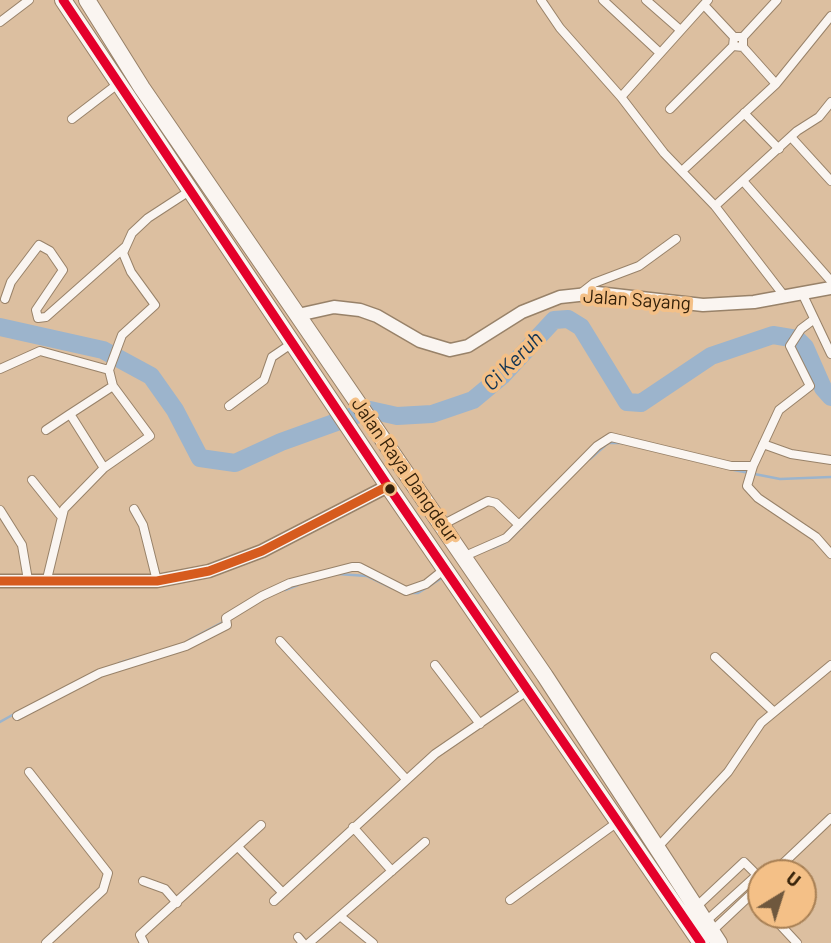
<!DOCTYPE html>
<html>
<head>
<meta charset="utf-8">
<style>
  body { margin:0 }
  #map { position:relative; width:831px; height:943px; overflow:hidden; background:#dcbfa0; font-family:Barlow,sans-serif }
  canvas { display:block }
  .north { position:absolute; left:747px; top:859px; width:70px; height:70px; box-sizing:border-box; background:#f4c087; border:2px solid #a88055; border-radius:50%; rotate:38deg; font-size:19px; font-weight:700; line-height:28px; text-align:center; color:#352109 }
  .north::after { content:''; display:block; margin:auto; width:24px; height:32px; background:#6f583e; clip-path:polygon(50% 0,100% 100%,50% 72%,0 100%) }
</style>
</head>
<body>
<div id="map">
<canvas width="831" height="943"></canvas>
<div class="north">U</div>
</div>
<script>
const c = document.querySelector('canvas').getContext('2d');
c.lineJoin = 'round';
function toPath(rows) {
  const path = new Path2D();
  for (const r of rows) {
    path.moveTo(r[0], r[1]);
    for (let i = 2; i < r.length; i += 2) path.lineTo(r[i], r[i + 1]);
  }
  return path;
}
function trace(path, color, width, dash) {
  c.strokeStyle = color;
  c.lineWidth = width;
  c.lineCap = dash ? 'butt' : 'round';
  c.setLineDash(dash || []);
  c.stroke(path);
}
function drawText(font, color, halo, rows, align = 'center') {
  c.font = font + ' Barlow,sans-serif';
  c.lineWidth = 7;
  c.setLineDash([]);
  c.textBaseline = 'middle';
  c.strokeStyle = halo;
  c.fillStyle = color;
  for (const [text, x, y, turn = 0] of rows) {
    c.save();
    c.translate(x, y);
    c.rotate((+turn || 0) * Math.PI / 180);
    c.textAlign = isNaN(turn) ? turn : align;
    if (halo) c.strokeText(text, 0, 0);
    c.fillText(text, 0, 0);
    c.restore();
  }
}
trace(toPath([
  [590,459,608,443,623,443],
  [734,470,780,479,831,477],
  [511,538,531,518],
  [493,548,506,542],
  [338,574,367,576,392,588],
  [285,590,298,585],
  [411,593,418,593,442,578],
  [189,640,223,622],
  [119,663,139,657],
  [31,705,93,673],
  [0,722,16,713]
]), '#9cb4cc', 2.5);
trace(toPath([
  [0,327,103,350,151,376,175,410,200,458,235,463,281,442,370,410,397,416,432,414,473,400,503,375,554,320,568,319,581,327,627,402,641,403,711,356,773,335,797,339,805,347,823,388,831,397]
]), '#9cb4cc', 18);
const street = toPath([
  [541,0,560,28,621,97,664,153,715,206,785,297],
  [603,0,660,53],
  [646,0,678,28],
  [704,5,734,37],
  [0,22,29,0],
  [743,37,777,0],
  [743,47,776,84],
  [621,97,708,0],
  [670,109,733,46,734,37,743,37,743,47,733,46],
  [744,113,779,149],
  [72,119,119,83],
  [791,137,831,181],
  [682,171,776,84,831,16],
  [743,181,831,281],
  [715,206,797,131,819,117,831,102],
  [802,293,831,354],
  [580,294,594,283,639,266,676,239],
  [5,299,11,282,39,245,50,251,63,270,36,310,38,318,46,317,125,247],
  [813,320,801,329,790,346,810,386,779,410,753,466,747,486,758,498,816,537,831,554],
  [0,369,40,351,109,370],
  [229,406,264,380,272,357,294,342],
  [46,430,70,414],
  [763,444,791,454,831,460],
  [104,468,70,414,113,386],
  [32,480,60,515],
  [134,509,143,525,157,581],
  [0,510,22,545,28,580],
  [442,525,488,501,496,503,519,525],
  [465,556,506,538,597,446,611,437,731,466,753,466],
  [47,579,64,509,104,468,150,436,113,386,109,370,122,335,155,305,131,272,123,253,132,233,148,218,191,190],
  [280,641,406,779],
  [715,657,774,712],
  [435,665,480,724],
  [17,716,100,673,186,646,227,625,226,618,262,596,290,583,352,567,359,567,406,591,426,584,446,568],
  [29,772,108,873,103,890,46,943],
  [353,827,392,871],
  [238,847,282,892],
  [656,849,728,772,761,723,831,665],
  [773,873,831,818],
  [143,881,165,889,177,903],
  [751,894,761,905],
  [510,900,619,821],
  [274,901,435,754,530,689],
  [695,908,744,862,757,875,705,922],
  [771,915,797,943],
  [340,916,373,943],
  [711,932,761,885],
  [298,937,303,943],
  [144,943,140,935,261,825],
  [309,943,425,842]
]);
const secondary = toPath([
  [298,315,334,307,360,310,377,316,420,341,450,350,468,346,522,312,560,297,597,293,703,305,754,302,831,288],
  [0,581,157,581,209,571,262,551,388,486]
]);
const highway = toPath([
  [63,0,388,486,701,943],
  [87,0,142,88,545,676,719,943]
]);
trace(street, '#988269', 10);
trace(secondary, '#988269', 15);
trace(highway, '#988269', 18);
trace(street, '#faf5f1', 8);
trace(secondary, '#faf5f1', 12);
trace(highway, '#faf5f1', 16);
trace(toPath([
  [63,0,388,486,701,943]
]), '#e4002b', 9);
trace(toPath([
  [0,581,157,581,209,571,262,551,388,486]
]), '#d65b1e', 9);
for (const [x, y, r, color] of [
  [390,489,6,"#352109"]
]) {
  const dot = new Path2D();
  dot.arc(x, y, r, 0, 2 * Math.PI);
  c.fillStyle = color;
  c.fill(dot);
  trace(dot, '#f4c087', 2.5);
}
drawText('19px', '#352109', '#f4c087', [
  ["Jalan Sayang",637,300,4],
  ["Jalan Raya Dangdeur",405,470,55]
]);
drawText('italic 21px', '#103353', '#f4c087', [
  ["Ci Keruh",513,361,-45]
]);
</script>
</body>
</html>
